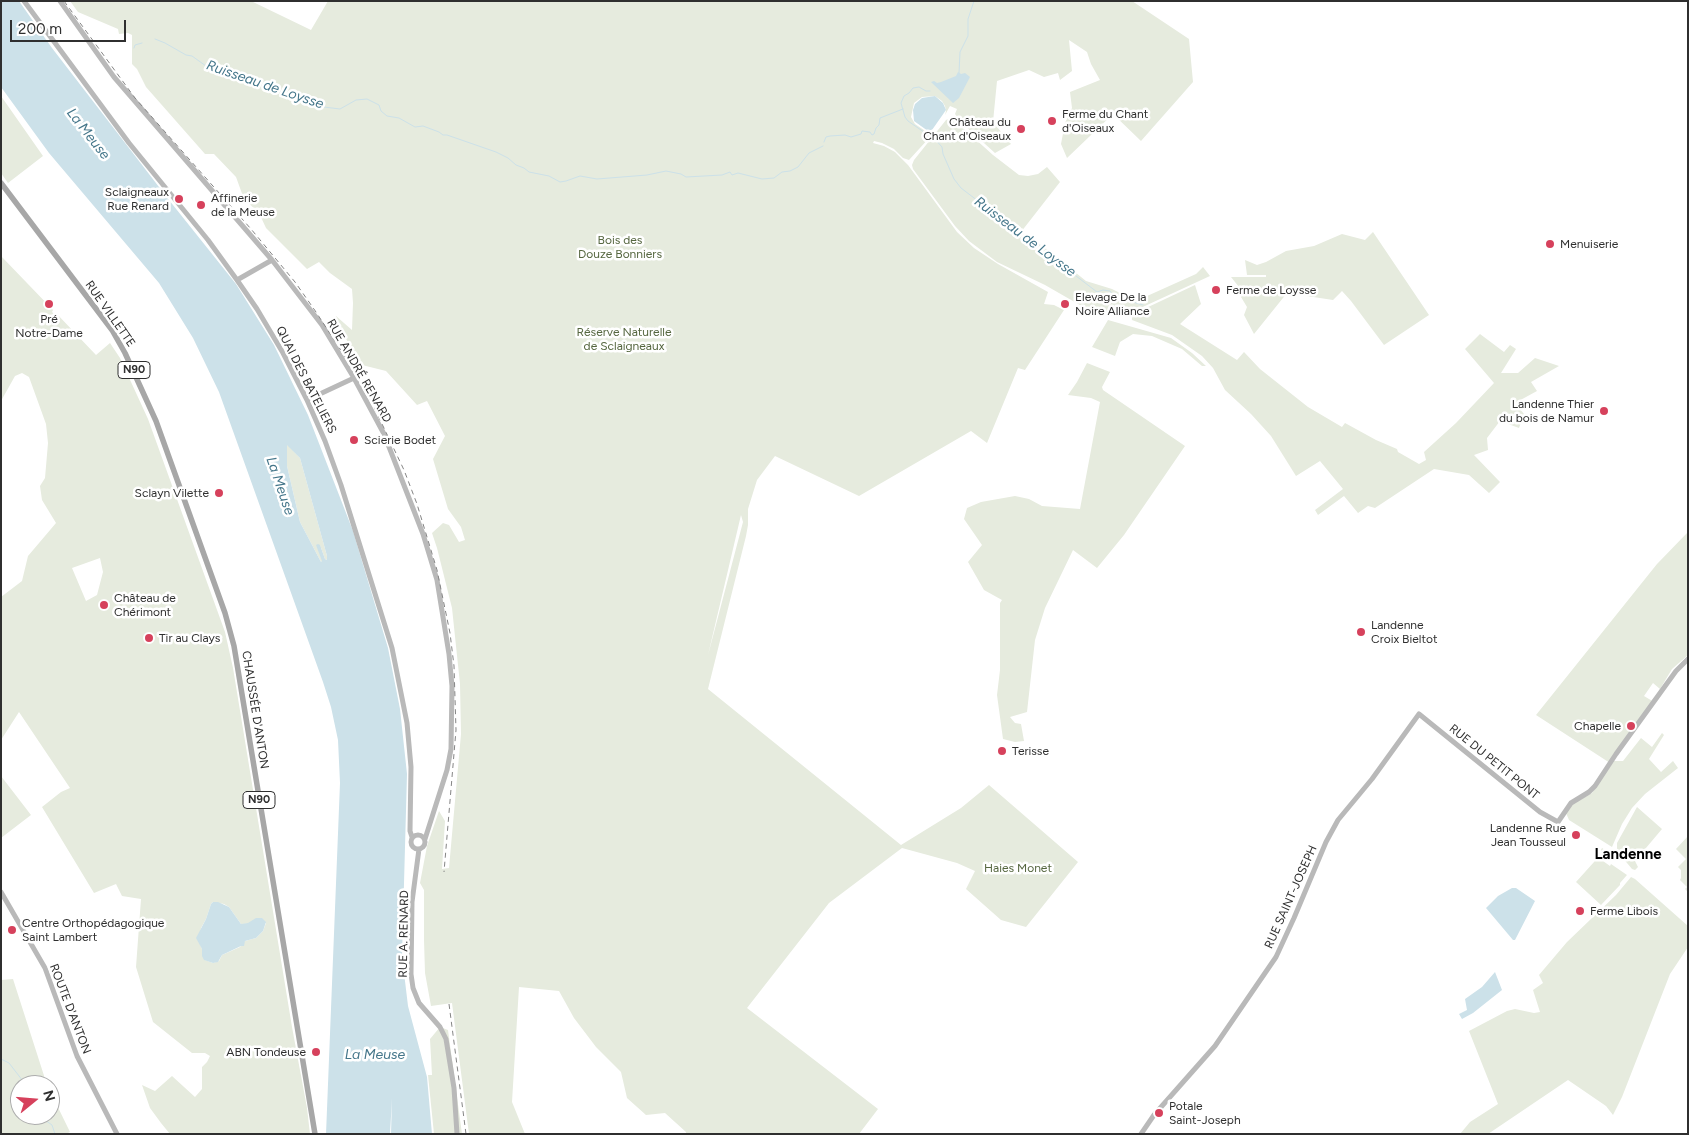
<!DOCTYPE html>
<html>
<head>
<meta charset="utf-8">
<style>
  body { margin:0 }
  #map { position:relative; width:1689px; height:1135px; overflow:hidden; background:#fff; font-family:Figtree,sans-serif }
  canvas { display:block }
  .frame { position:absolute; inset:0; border:2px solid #2f2f2f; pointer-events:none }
  .north { position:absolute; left:10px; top:1075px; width:50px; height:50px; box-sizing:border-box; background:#fff; border:1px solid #acacac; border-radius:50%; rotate:73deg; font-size:14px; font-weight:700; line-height:20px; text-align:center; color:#2f2f2f }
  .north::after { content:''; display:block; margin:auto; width:18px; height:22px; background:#d6415c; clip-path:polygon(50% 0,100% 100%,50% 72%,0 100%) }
  .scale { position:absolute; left:10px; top:20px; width:116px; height:22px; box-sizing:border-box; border:2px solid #2f2f2f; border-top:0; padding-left:6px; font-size:15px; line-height:18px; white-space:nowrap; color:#2f2f2f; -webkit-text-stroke:4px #fff; paint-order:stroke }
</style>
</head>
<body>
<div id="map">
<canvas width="1689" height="1135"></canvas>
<div class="frame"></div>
<div class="north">N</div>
<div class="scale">200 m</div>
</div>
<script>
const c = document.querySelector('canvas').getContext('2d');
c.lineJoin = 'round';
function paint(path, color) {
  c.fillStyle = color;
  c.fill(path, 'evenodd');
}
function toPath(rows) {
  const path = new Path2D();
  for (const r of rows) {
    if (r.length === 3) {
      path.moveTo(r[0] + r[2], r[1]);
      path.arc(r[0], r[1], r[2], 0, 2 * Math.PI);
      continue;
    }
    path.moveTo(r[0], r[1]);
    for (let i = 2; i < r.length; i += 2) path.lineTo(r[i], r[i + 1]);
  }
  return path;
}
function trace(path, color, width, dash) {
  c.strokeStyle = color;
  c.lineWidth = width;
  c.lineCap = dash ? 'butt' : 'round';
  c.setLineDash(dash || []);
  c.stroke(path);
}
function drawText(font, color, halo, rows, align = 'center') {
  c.font = font + ' Figtree,sans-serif';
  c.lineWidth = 5;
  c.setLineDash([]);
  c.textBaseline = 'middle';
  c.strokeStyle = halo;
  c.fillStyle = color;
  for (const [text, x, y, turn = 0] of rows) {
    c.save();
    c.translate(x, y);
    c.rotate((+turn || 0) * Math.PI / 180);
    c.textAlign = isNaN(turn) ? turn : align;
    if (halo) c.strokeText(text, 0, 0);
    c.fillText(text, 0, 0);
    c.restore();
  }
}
paint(toPath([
  [70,1,251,1,311,30,328,1,1132,1,1189,39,1193,82,1141,141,1113,114,1067,158,1061,144,1065,123,1072,108,1070,92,1100,80,1091,64,1087,52,1069,40,1072,71,1060,80,1058,73,1044,77,1029,70,997,81,993,122,1011,144,995,153,964,125,955,114,957,109,950,106,945,115,946,111,945,106,942,101,935,96,922,97,914,103,911,117,915,124,931,135,924,133,930,137,909,160,903,158,894,149,882,143,874,141,873,143,884,146,895,152,908,165,957,232,974,248,998,264,1048,292,1044,304,1054,305,1064,310,1025,370,1018,368,987,443,971,431,859,496,775,456,757,480,748,509,748,525,746,536,708,689,901,845,961,808,989,785,1078,862,1026,927,1001,920,966,889,975,871,957,863,902,848,829,903,747,1008,878,1109,859,1134,686,1134,686,1132,665,1113,646,1115,627,1098,621,1072,596,1047,574,1018,559,991,519,987,512,1102,525,1134,469,1134,452,1003,431,1006,425,973,424,940,424,890,420,883,427,846,439,811,445,821,442,869,449,868,461,734,460,684,452,608,437,548,432,533,443,523,449,525,459,542,465,540,461,527,448,509,433,459,445,436,427,401,417,405,386,371,362,365,335,321,336,316,352,330,353,303,352,289,330,273,319,262,307,269,266,228,259,213,244,199,236,177,214,154,205,154,146,87,137,69,132,64,132,35,128,33,119,34,118,29,78,12],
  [741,515,743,522,708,655],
  [1,96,43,156,8,183,1,173],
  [950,118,954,120,993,155,1019,175,1028,176,1038,174,1047,167,1060,182,1021,232,1044,247,1086,281,1112,289,1136,301,1196,274,1203,267,1210,276,1121,317,1092,312,1045,285,997,262,969,241,955,226,913,169,912,165,914,160,946,120],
  [1373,232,1429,315,1384,345,1351,301,1342,291,1333,300,1287,293,1254,334,1244,315,1247,307,1241,297,1243,292,1231,277,1266,277,1266,275,1247,275,1245,260,1257,265,1266,262,1286,251,1314,246,1342,234,1365,240],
  [1,256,53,310,52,312,54,314,56,313,96,355,110,343,120,358,148,419,225,632,233,668,292,1027,307,1108,310,1134,170,1134,161,1123,150,1108,142,1085,155,1091,172,1076,195,1097,202,1089,202,1067,207,1062,210,1056,205,1053,192,1053,153,1022,136,967,141,899,122,896,116,884,94,893,42,807,61,792,70,788,19,712,1,740,1,597,22,581,28,556,56,523,42,500,40,486,45,478,48,443,46,424,29,377,22,373,15,376,1,401],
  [100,558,103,572,97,595,86,601,72,568],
  [213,902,224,904,229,907,241,924,266,923,263,931,256,938,245,941,240,947,222,955,219,961,213,963,205,960,202,949,199,942,201,928,206,919,211,904],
  [1195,285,1201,304,1180,324,1237,360,1244,352,1260,369,1308,407,1342,427,1345,423,1376,440,1397,449,1398,452,1419,464,1426,460,1424,452,1456,423,1494,383,1465,349,1480,334,1504,352,1510,345,1516,349,1501,373,1518,373,1535,358,1559,366,1531,382,1537,391,1515,403,1524,414,1519,428,1500,421,1487,438,1488,450,1474,455,1500,482,1489,493,1469,475,1434,469,1375,508,1368,506,1358,513,1344,496,1318,515,1315,510,1343,489,1320,461,1296,476,1271,436,1251,414,1225,390,1213,368,1202,356,1172,335,1132,320,1132,316,1136,313,1140,312,1142,314,1146,312,1146,308],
  [1108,320,1171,338,1192,353,1206,366,1202,366,1182,349,1152,336,1133,334,1120,342,1115,356,1092,347],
  [1087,363,1110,372,1102,387,1103,390,1185,446,1124,535,1097,568,1073,550,1045,608,1035,640,1027,712,1010,717,1015,723,1021,724,1024,741,1015,742,1003,739,997,695,1000,670,1000,603,1002,600,984,590,968,562,982,545,964,519,967,508,981,502,1015,496,1029,499,1042,506,1080,509,1100,402,1091,398,1068,395,1077,382],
  [287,444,300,458,327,556,327,560,325,559,320,545,323,561,321,562,300,522,287,466],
  [1688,532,1688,655,1672,669,1660,689,1653,683,1644,696,1654,702,1610,763,1536,715,1657,564],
  [1662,733,1664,735,1649,759,1661,772,1673,761,1678,768,1645,794,1632,808,1622,824,1612,847,1569,820,1566,813,1573,804,1592,793,1614,761,1623,761,1641,738,1652,747],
  [1,776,31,815,1,838],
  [1637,807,1662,829,1635,861,1638,867,1635,870,1632,869,1622,857,1617,849,1617,843],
  [1688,836,1688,892,1685,889,1687,887,1680,880,1681,878,1681,870,1678,867,1686,859,1676,849],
  [1602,848,1611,854,1609,856,1607,855,1606,859,1603,861,1610,866,1611,864,1627,875,1620,883,1620,885,1601,905,1576,882,1603,852,1601,850],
  [1631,877,1635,879,1688,926,1688,947,1670,974,1622,1097,1613,1115,1606,1106,1568,1080,1488,1134,1460,1134,1470,1122,1498,1104,1469,1031,1507,1011,1515,1009,1534,1013,1540,1012,1533,990,1543,983,1539,975,1567,942,1616,895],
  [13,979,47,1085,20,1085,20,1115,50,1115,50,1091,70,1132,66,1134,1,1134,1,980],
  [440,1027,448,1030,462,1134,434,1134,428,1075,432,1075,430,1039]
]), '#e6ebde');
paint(toPath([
  [1,1,19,1,52,48,169,200,236,284,274,345,308,415,353,531,388,648,400,709,407,774,402,956,408,1006,427,1077,432,1134,391,1134,392,1098,390,1134,326,1134,340,783,338,740,331,707,323,682,219,392,193,338,159,283,49,153,1,87],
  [287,445,300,458,327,556,327,560,325,559,320,545,318,544,316,545,322,561,321,562,300,522,287,466],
  [958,72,961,74,965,73,970,77,959,98,953,103,931,82,934,81,937,83,941,82,956,76],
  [935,96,943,103,946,110,932,130,928,131,914,121,913,110,915,104,922,98],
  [1512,888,1516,888,1535,901,1515,940,1513,940,1486,908,1498,896],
  [213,902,218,902,229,907,241,924,248,923,256,918,262,918,266,922,263,931,256,938,245,941,244,946,241,946,222,955,218,962,213,963,204,960,202,956,202,949,196,938,206,919,211,904],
  [1495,972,1502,990,1473,1013,1462,1019,1459,1014,1467,1010,1465,999,1482,987]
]), '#cce1e9');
trace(toPath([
  [155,39,165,43,186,55,192,56,206,66,226,69,229,72,233,72,240,78,252,80,257,83,324,107,340,109,356,100,367,99,379,105,381,111,387,116,399,118,415,127,423,126,439,132,443,135,447,135,496,152,508,158,516,165,524,168,529,172,549,176,560,182,566,181,580,176,597,179,647,175,666,171,681,174,686,177,722,175,730,172,732,175,738,173,762,179,774,178,782,172,790,171,798,167,809,153,823,146],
  [134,48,135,45,142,43],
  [959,73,960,52,968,36,968,19,974,1],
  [930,91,926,91,919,87,913,88,909,93,904,96,901,103,905,117,908,121,931,137],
  [933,137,942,147,943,154,954,179,961,188,1097,292,1103,290,1110,291,1113,296,1143,305],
  [824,142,826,137,830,136,845,135,851,137,861,134,862,131,870,132,872,135,874,134,876,128,879,125,880,118,903,109],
  [1,1059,9,1063,26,1085],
  [40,1115,42,1118,52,1125,55,1134]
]), '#cce1e9', 1);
trace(toPath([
  [24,1,129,143,208,240,237,280,257,309,283,353,307,400,325,441,341,485,392,648,407,723,411,767,410,831,412,837],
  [60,1,114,77,272,260,322,325,354,378,384,434,423,534,437,580,449,654,452,686,451,749,447,770,425,839],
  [237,280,272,260],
  [307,400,354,378],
  [418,842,7],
  [419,849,412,902,411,974,413,988,419,1003,440,1027,446,1039,454,1088,457,1134],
  [1,892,45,968,77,1056,117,1134],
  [1141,1134,1154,1115,1215,1046,1276,957,1294,918,1326,842,1338,820,1372,779,1419,714,1540,812,1558,822,1571,803,1589,792,1595,786,1616,754,1676,671,1688,659]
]), '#b9b9b9', 5);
trace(toPath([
  [1,183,112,330,125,353,156,421,225,613,234,646,315,1134]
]), '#a7a7a7', 5.5);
trace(toPath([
  [64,1,135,98,251,229,295,282,316,312,355,372,373,405,404,470,417,504,437,570,450,633,454,666,456,730,444,872],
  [449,1004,466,1134]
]), '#848484', 1, [5, 4]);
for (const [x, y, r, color] of [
  [1052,121,5,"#d6415c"],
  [1021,129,5,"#d6415c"],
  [179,199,5,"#d6415c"],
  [201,205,5,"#d6415c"],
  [1550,244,5,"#d6415c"],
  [1216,290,5,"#d6415c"],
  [49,304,5,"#d6415c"],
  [1065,304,5,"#d6415c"],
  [1604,411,5,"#d6415c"],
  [354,440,5,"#d6415c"],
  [219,493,5,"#d6415c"],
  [104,605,5,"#d6415c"],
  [1361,632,5,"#d6415c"],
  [149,638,5,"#d6415c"],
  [1631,726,5,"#d6415c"],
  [1002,751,5,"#d6415c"],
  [1576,835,5,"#d6415c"],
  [1580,911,5,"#d6415c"],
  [12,930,5,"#d6415c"],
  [316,1052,5,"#d6415c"],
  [1159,1113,5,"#d6415c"]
]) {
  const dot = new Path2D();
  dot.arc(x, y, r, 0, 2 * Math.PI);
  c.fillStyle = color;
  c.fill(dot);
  trace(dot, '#fff', 2);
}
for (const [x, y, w] of [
  [134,370,32],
  [259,800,32]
]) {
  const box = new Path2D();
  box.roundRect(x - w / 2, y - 8.5, w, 17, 4);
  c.fillStyle = '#fff';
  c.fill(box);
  trace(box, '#2f2f2f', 1);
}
drawText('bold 11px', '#2f2f2f', null, [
  ["N90",134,370],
  ["N90",259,800]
]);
drawText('12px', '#2f2f2f', '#fff', [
  ["Ferme du Chant",1062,114],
  ["d'Oiseaux",1062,128],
  ["Château du",1011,122,"right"],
  ["Chant d'Oiseaux",1011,136,"right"],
  ["Sclaigneaux",169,192,"right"],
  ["Rue Renard",169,206,"right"],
  ["Affinerie",211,198],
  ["de la Meuse",211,212],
  ["Menuiserie",1560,244],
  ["Ferme de Loysse",1226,290],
  ["Elevage De la",1075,297],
  ["Noire Alliance",1075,311],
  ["Pré",49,319,"center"],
  ["Notre-Dame",49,333,"center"],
  ["Landenne Thier",1594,404,"right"],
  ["du bois de Namur",1594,418,"right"],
  ["Scierie Bodet",364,440],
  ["Sclayn Vilette",209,493,"right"],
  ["Château de",114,598],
  ["Chérimont",114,612],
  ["Landenne",1371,625],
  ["Croix Bieltot",1371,639],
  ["Tir au Clays",159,638],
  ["Chapelle",1621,726,"right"],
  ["Terisse",1012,751],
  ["Landenne Rue",1566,828,"right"],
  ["Jean Tousseul",1566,842,"right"],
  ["Ferme Libois",1590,911],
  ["Centre Orthopédagogique",22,923],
  ["Saint Lambert",22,937],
  ["ABN Tondeuse",306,1052,"right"],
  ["Potale",1169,1106],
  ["Saint-Joseph",1169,1120]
], 'left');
drawText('12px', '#566740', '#fff', [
  ["Bois des",620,240],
  ["Douze Bonniers",620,254],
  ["Réserve Naturelle",624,332],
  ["de Sclaigneaux",624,346],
  ["Haies Monet",1018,868]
]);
drawText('12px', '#2f2f2f', '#fff', [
  ["RUE VILLETTE",110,314,55],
  ["RUE ANDRÉ RENARD",359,371,60],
  ["QUAI DES BATELIERS",306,380,63],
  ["CHAUSSÉE D'ANTON",255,710,81],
  ["RUE DU PETIT PONT",1494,762,39],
  ["RUE SAINT-JOSEPH",1291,897,-66],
  ["RUE A. RENARD",404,934,-89],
  ["ROUTE D'ANTON",70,1009,69]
]);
drawText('italic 14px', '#44768a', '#fff', [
  ["Ruisseau de Loysse",265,85,19],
  ["La Meuse",88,134,52],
  ["Ruisseau de Loysse",1025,237,37],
  ["La Meuse",280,486,71],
  ["La Meuse",375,1055]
]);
drawText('bold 15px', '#000', '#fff', [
  ["Landenne",1628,855]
]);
</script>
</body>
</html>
